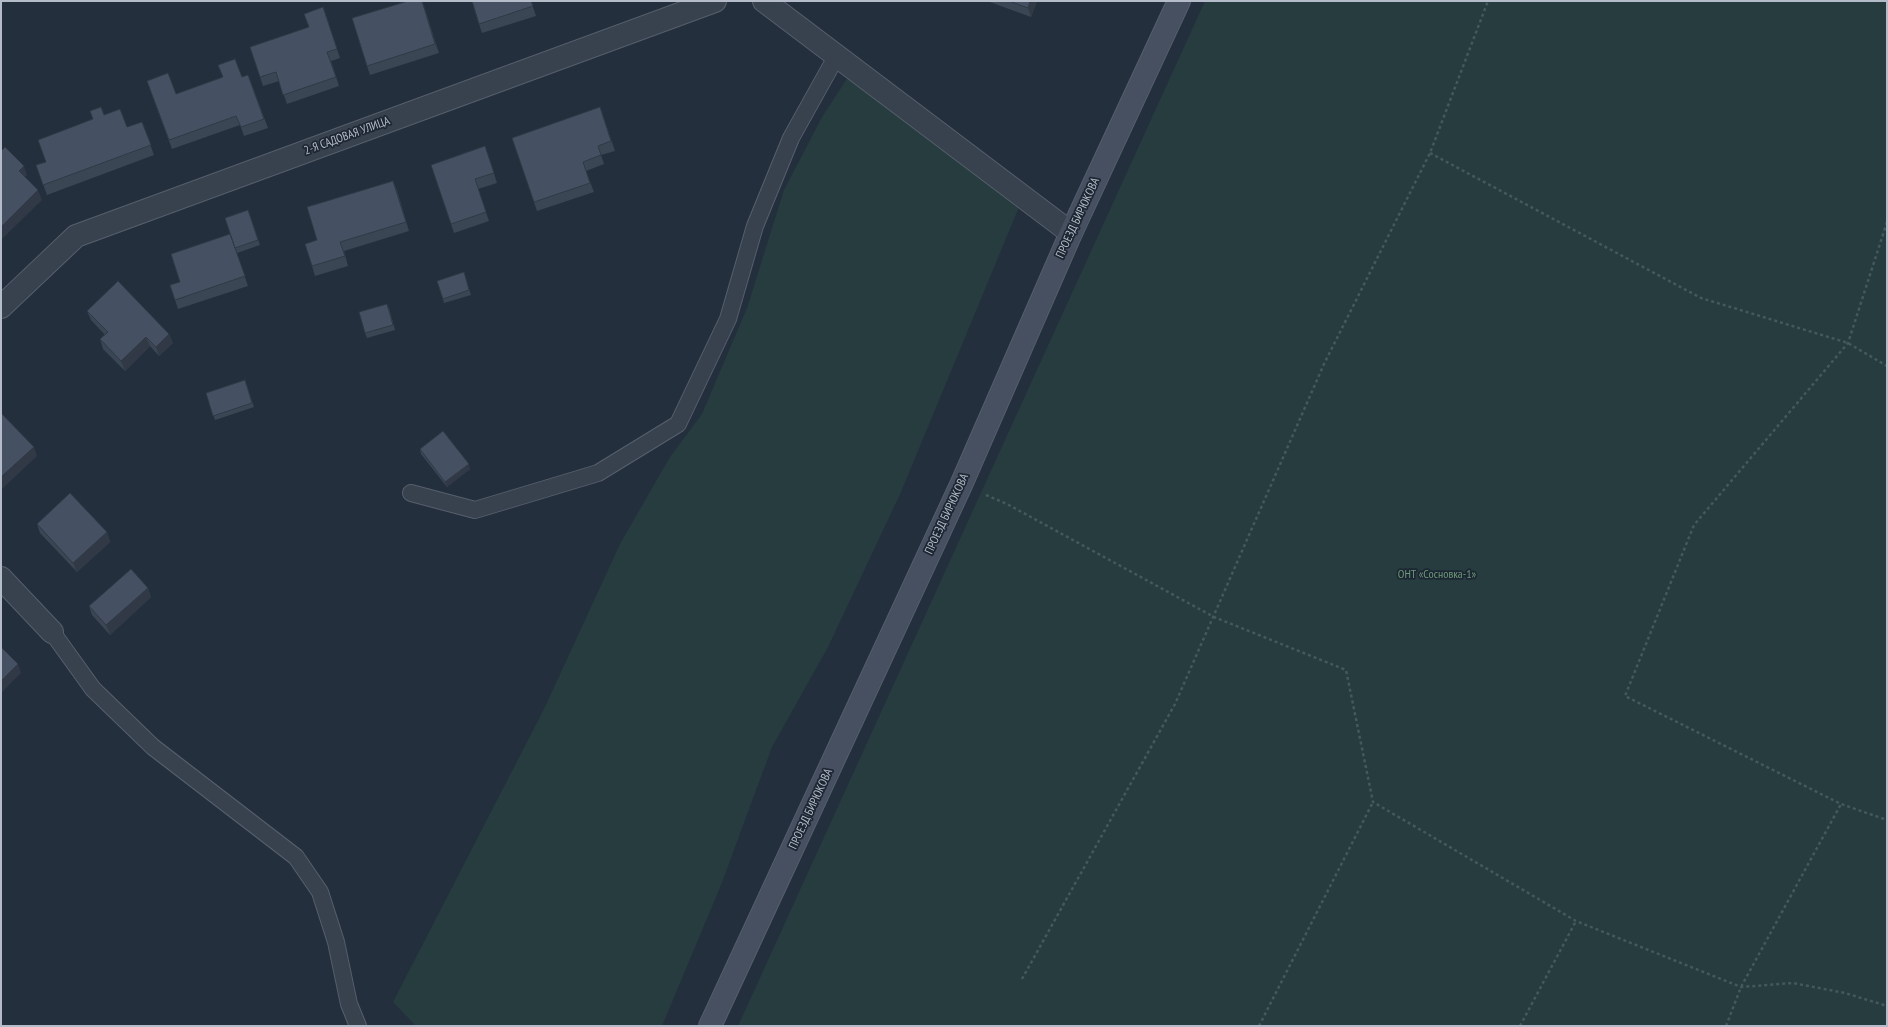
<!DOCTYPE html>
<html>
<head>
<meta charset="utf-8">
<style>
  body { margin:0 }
  #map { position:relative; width:1888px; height:1027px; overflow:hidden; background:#242f3e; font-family:"PT Sans Narrow",sans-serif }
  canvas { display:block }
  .frame { position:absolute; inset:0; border:2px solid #b4bcc9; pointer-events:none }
</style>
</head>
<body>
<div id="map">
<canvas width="1888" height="1027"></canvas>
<div class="frame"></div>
</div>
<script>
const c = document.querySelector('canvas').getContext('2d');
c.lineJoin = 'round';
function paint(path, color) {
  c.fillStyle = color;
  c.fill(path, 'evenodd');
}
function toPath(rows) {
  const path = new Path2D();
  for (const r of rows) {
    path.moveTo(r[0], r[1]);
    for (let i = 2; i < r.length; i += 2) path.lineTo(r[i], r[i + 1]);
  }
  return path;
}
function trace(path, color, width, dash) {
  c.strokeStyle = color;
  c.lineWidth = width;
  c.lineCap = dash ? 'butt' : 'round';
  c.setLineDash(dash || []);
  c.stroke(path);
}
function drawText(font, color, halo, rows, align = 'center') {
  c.font = font + ' "PT Sans Narrow",sans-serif';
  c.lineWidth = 3.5;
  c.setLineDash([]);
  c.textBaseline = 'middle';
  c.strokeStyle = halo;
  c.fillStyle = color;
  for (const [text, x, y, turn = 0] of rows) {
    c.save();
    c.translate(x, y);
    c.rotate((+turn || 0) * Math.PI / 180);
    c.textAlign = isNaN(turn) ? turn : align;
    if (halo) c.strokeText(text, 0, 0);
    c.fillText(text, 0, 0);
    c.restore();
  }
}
paint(toPath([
  [1205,1,1887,1,1887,1026,738,1026],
  [850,74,1019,207,901,492,828,647,772,747,721,885,662,1026,416,1026,393,1002,544,709,620,544,670,457,702,414,747,308,784,190,822,117]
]), '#263c3f');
const lane = toPath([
  [411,493,475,510,598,473,678,424,728,319,755,226,791,138,836,57],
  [52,632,93,689,153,747,296,857,320,892,336,942,349,1004,358,1026]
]);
const street = toPath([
  [764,1,1071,233],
  [1,307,76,236,715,1],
  [1,578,52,632]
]);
const secondary = toPath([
  [710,1026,961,485,1071,233,1179,1]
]);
trace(lane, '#565f6c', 18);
trace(street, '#565f6c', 24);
trace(secondary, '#565f6c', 24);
trace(toPath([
  [1430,153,1701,298,1848,343,1887,366],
  [1887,222,1848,343,1694,525,1625,696,1841,804,1887,820],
  [986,495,1007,504,1214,617,1346,670,1373,802,1576,921,1741,987,1793,983,1845,993,1887,1006],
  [1022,979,1175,704,1324,364,1430,153,1488,1],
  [1259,1026,1373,802],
  [1520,1026,1576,921],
  [1726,1026,1741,987,1841,804]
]), '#44595c', 2.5, [3, 3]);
trace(lane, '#38414e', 16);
trace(street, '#38414e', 22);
trace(secondary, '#465061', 22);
paint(toPath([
  [531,1,536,16,482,33,479,24],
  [987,1,1037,1,1031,17],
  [424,6,439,53,370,75,367,66],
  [323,7,340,58,331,61,339,86,287,104,279,81,263,86,250,47,309,27],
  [248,75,268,128,244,136,240,125,172,149,147,81,176,94,223,77,242,77],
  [600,107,615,151,601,155,604,164,586,171,594,192,537,211,512,138],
  [104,115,127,127,142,122,154,155,47,195,36,165,46,162],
  [485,146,497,183,478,189,489,221,454,233,451,224],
  [397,190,409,231,344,251,348,266,315,276,312,266,317,240],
  [248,210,260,245,237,253,225,218],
  [230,234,248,286,178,309,170,285,180,282],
  [464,272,471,295,444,303,437,281],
  [389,308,395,330,367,338,365,333],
  [87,311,169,334,173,343,159,356,150,346,125,371,103,349,100,339,105,335,91,320],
  [245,380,254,407,215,420,206,393],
  [420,449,470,469,447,487,421,454],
  [37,524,107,532,110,542,77,572,40,533],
  [148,588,151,597,110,635,92,615,89,606]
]), '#3b4654');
paint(toPath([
  [422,1,424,6,439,53,435,44],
  [1030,1,1037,1,1031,17,1028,8],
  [24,166,27,175,22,180,19,171],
  [393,181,397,190,409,231,406,222],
  [38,190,42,200,1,240,1,227],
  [169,334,173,343,159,356,156,347],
  [146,337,150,346,125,371,121,361],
  [34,447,37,456,1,490,1,477],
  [469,464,470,469,447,487,445,482],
  [107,532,110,542,77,572,73,563],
  [148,588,151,597,110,635,106,625],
  [18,664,21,673,1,693,1,681]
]), '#303945');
const building = toPath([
  [408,1,422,1,435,44,367,66,352,18,408,1],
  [472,1,531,1,533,6,479,24,472,1],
  [1009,1,1030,1,1028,8,1009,1],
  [323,7,337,49,327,52,336,77,283,95,276,72,260,77,250,47,309,27,304,14,323,7],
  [235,59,242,77,248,75,264,119,241,127,236,116,169,140,147,81,168,73,176,94,223,77,218,65,235,59],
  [101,107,104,115,120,109,127,127,142,122,151,145,43,185,36,165,46,162,38,140,93,119,90,111,101,107],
  [600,107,611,141,598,146,601,155,583,162,590,183,534,202,512,138,600,107],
  [485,146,494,173,475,179,486,212,451,224,431,165,485,146],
  [5,147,24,166,19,171,38,190,1,227,1,151,5,147],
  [393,181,406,222,340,242,345,256,312,266,305,244,317,240,307,207,393,181],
  [248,210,258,240,235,248,225,218,248,210],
  [230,234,245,276,175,300,170,285,180,282,171,254,230,234],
  [464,272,469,290,443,299,437,281,464,272],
  [118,281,169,334,156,347,146,337,121,361,100,339,108,332,87,311,118,281],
  [387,304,393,325,365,333,359,312,387,304],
  [245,380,252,403,213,416,206,393,245,380],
  [1,413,34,447,1,477,1,413],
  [443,431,469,464,445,482,420,449,443,431],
  [70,493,107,532,73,563,37,524,70,493],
  [131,569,148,588,106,625,89,606,131,569],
  [1,647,18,664,1,681,1,647]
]);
paint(building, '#455162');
trace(building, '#303945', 1);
drawText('12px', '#b4bcc9', '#1d2633', [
  ["2-Я САДОВАЯ УЛИЦА",347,136,-20],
  ["ПРОЕЗД БИРЮКОВА",1078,218,-65],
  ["ПРОЕЗД БИРЮКОВА",947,514,-65],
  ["ПРОЕЗД БИРЮКОВА",811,809,-65]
]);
drawText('12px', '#6b9a76', '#1d2633', [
  ["ОНТ «Сосновка-1»",1437,575]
]);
</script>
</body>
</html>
